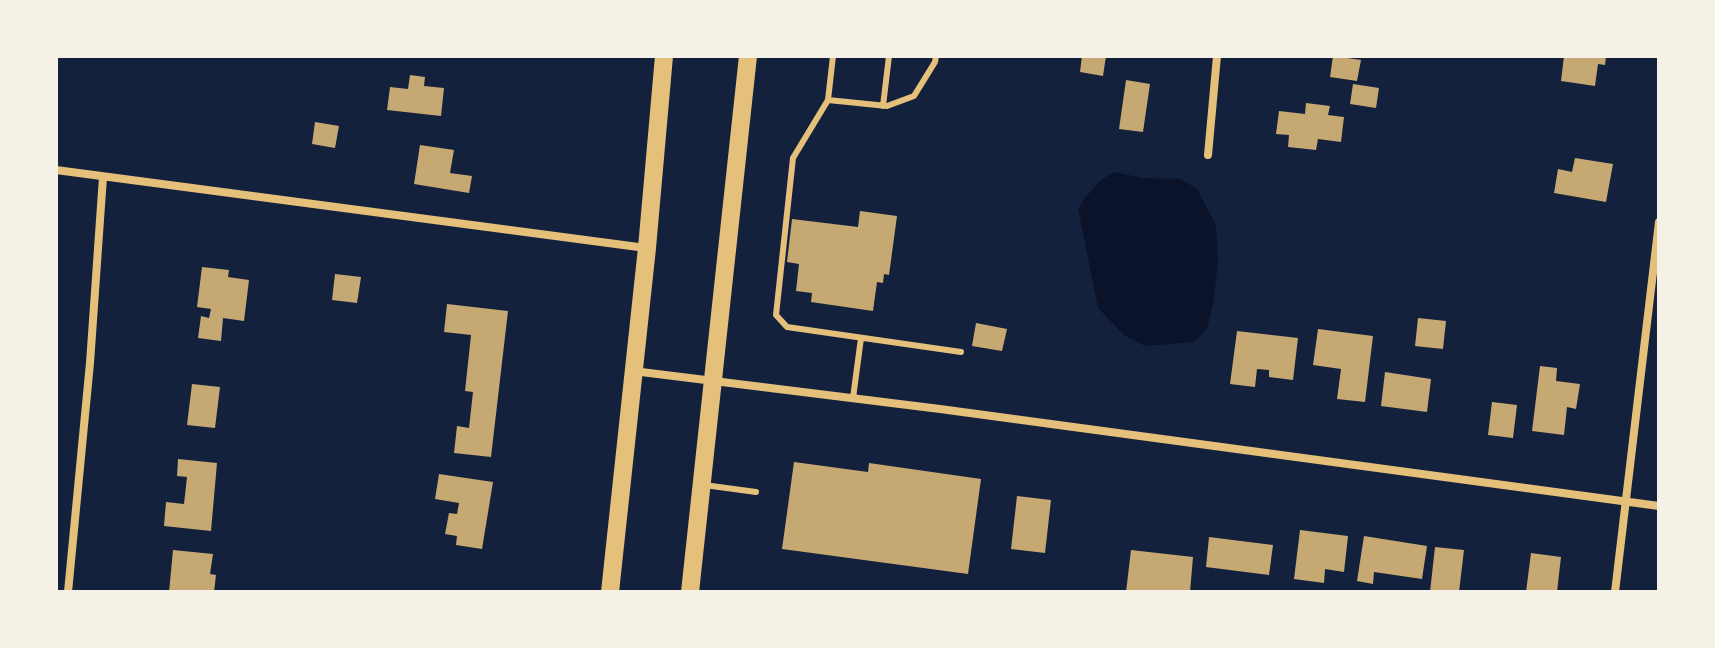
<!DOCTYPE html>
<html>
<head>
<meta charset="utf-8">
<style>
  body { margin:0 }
  #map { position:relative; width:1715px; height:648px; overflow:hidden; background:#14213d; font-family:Manrope,sans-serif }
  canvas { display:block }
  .frame { position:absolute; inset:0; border:58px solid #f6f1e7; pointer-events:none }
</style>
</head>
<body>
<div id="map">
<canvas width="1715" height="648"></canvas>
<div class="frame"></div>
</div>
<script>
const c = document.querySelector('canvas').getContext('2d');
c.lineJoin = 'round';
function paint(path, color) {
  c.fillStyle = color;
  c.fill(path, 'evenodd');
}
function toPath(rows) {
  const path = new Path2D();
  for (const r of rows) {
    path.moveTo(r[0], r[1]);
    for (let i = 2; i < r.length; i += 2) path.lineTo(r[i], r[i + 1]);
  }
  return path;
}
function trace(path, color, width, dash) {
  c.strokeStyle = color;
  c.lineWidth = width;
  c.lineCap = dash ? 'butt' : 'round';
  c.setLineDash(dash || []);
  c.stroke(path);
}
paint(toPath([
  [1113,172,1144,178,1181,179,1197,189,1216,225,1218,261,1214,299,1207,329,1194,342,1145,346,1124,335,1098,308,1078,209,1084,199,1099,182]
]), '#0b132b');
paint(toPath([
  [1082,56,1106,56,1103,76,1080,72],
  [1333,56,1361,60,1357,81,1330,77],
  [1564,56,1606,56,1605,65,1598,64,1595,86,1561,81],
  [410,75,425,77,424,86,444,88,441,116,387,110,390,87,408,89],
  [1126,80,1150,84,1143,132,1119,129],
  [1353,84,1379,88,1376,108,1350,104],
  [1306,103,1330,106,1328,115,1344,117,1341,142,1318,139,1316,150,1288,147,1289,135,1276,134,1279,111,1305,114],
  [315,122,339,126,335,148,312,144],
  [420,145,454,150,450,173,472,176,469,193,414,184],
  [1575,158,1613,164,1606,202,1554,193,1558,169,1572,172],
  [860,211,897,216,889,275,884,274,883,283,877,282,873,311,811,302,812,293,796,291,799,264,787,262,792,219,858,227],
  [202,267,229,270,228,277,249,280,244,321,223,318,221,341,198,338,201,316,209,318,211,309,197,307],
  [335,274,361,277,357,303,332,300],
  [447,304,508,311,491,457,454,453,457,426,469,428,473,392,465,391,471,335,444,332],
  [1418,318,1446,321,1443,349,1415,346],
  [976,323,1007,329,1002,351,972,346],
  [1318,329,1373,336,1365,402,1337,399,1341,369,1313,365],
  [1237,331,1298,338,1293,380,1269,377,1269,370,1257,369,1255,387,1230,384],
  [1540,366,1557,368,1556,381,1580,384,1576,409,1567,407,1564,435,1532,431],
  [1385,372,1431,379,1427,412,1381,406],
  [192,384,220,387,215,428,187,425],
  [1492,402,1517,405,1513,438,1488,435],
  [178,459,217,463,211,531,164,526,166,502,184,504,187,477,177,476],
  [794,462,868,472,869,463,981,479,968,574,782,549],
  [439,474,493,482,482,549,456,545,457,536,445,534,449,513,457,514,459,503,435,499],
  [1017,496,1051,500,1045,553,1011,549],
  [1300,530,1348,536,1344,572,1325,569,1324,583,1294,579],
  [1364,536,1427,546,1422,579,1374,572,1373,584,1357,581],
  [1209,537,1273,545,1269,575,1206,567],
  [1435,547,1464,550,1459,592,1430,592],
  [173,550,213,554,210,574,216,575,214,592,169,592],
  [1131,550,1193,557,1190,592,1126,592],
  [1531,553,1561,557,1557,592,1526,592]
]), '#c6a872');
trace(toPath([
  [833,56,828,100,793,158,776,315,787,327,961,352],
  [828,100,887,106,914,96,935,62,936,56],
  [883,106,889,56],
  [853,398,861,338],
  [704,485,756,492]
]), '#e5c07b', 6);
trace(toPath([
  [1208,155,1217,56],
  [56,170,646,248],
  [633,371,940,409,1659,506],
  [68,592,90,363,103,177],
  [1615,592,1659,222]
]), '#e5c07b', 8);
trace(toPath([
  [610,592,647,248,664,56],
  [690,592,748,56]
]), '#e5c07b', 18);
</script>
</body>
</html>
